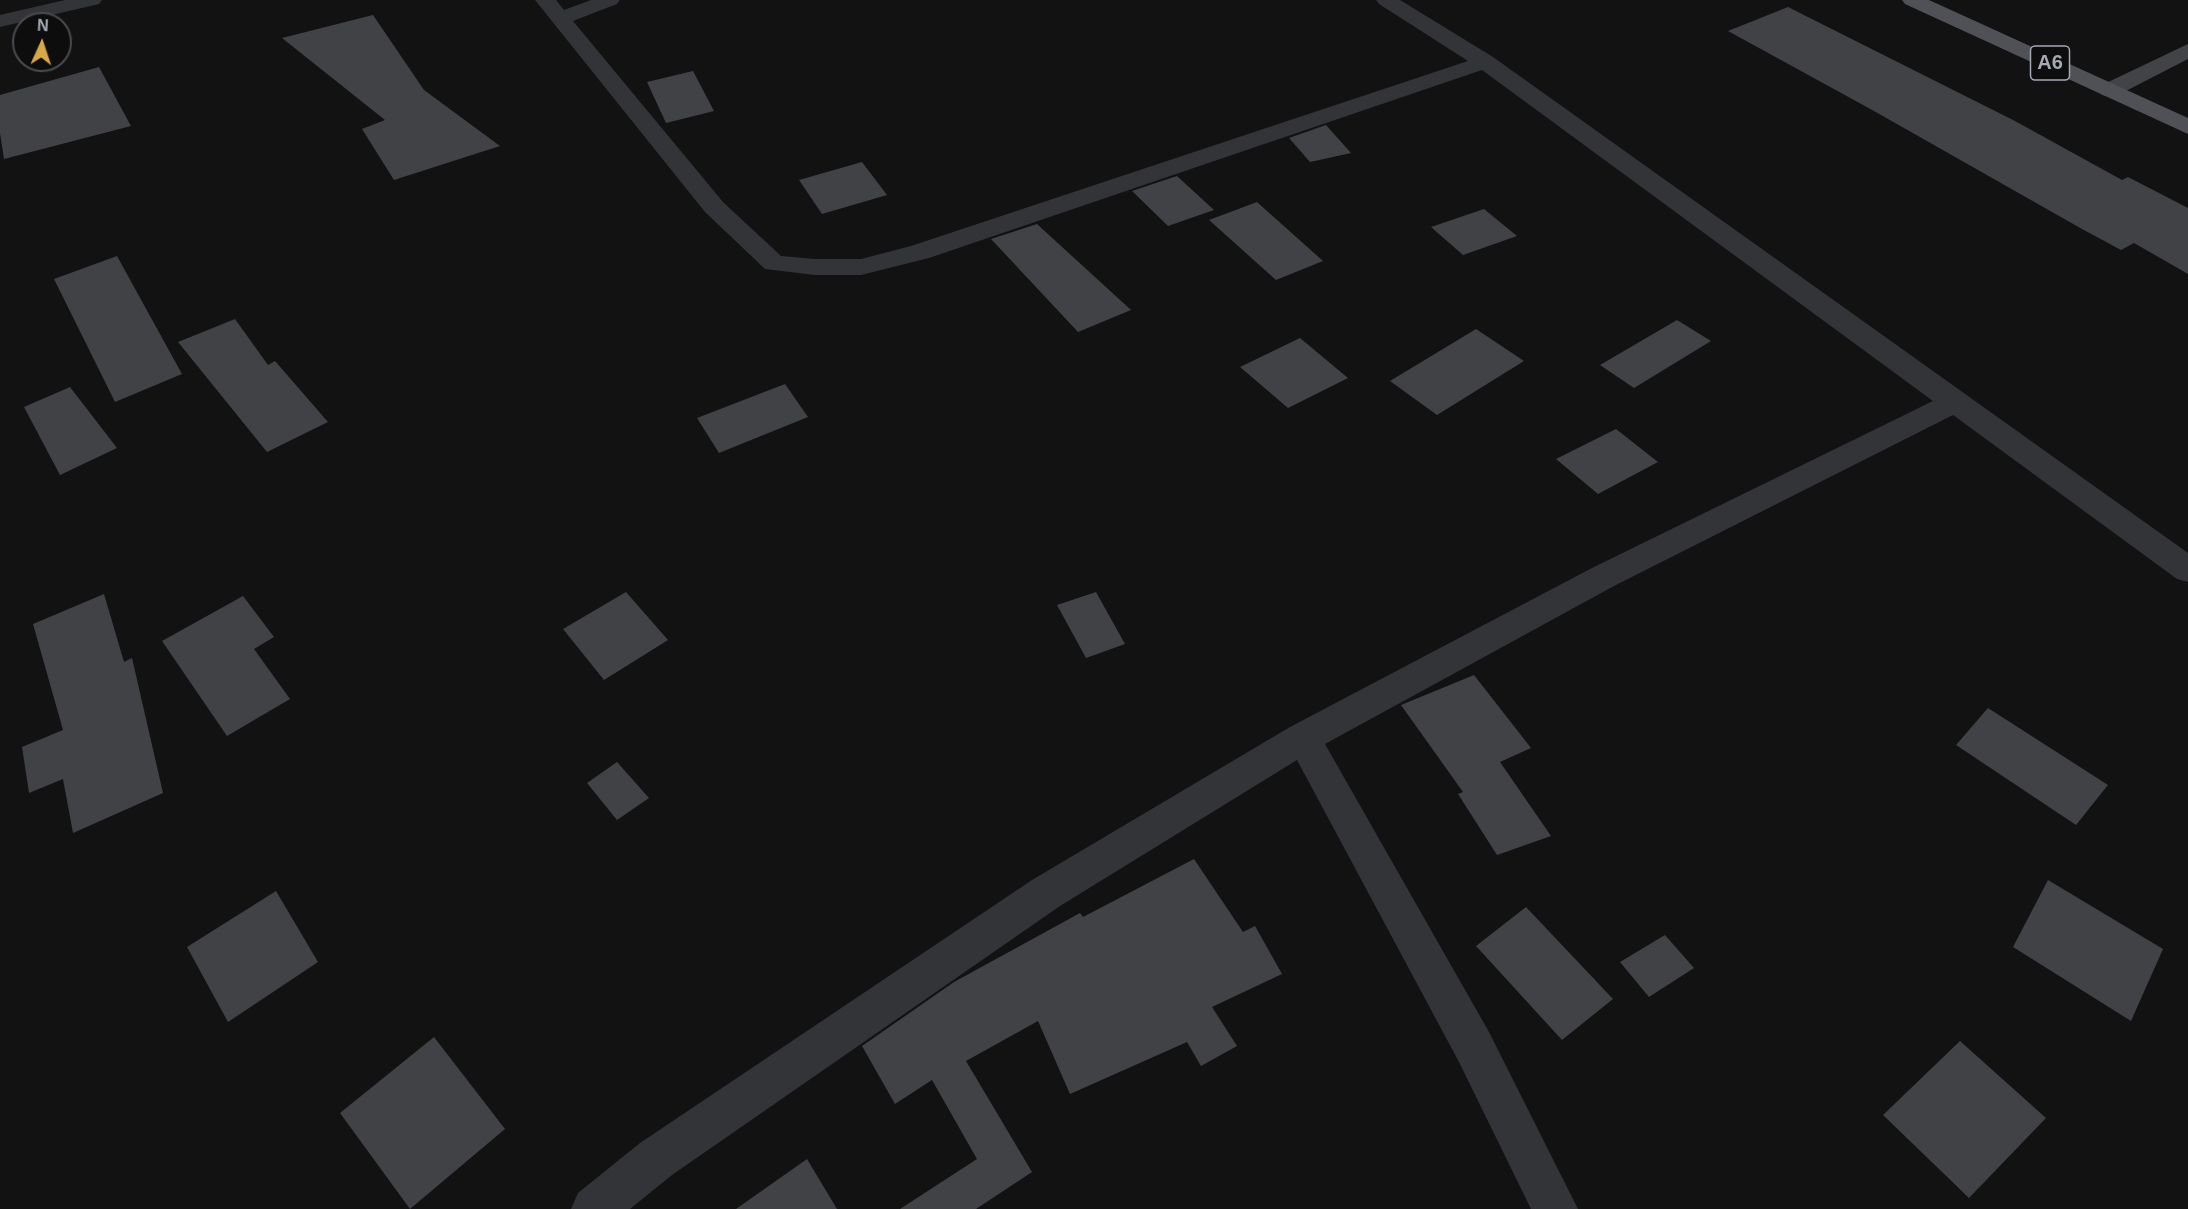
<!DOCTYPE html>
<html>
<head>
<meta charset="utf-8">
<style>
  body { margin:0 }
  #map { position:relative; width:2188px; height:1209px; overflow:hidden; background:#121213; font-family:Helvetica,sans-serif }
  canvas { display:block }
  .north { position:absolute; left:12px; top:12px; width:60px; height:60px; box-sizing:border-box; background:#0d0d0e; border:2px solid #4a4b50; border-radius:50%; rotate:3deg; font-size:16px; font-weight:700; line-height:24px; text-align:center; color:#a5a9b2 }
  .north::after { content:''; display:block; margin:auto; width:21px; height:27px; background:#d9a744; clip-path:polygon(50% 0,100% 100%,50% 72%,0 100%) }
</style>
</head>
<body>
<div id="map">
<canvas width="2188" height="1209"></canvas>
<div class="north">N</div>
</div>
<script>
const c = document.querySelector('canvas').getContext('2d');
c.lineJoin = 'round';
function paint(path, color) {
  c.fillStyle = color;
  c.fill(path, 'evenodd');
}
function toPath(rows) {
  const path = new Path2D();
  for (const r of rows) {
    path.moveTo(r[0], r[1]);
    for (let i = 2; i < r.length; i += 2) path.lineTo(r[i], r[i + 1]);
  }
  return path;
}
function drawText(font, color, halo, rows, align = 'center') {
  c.font = font + ' Helvetica,sans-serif';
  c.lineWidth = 6;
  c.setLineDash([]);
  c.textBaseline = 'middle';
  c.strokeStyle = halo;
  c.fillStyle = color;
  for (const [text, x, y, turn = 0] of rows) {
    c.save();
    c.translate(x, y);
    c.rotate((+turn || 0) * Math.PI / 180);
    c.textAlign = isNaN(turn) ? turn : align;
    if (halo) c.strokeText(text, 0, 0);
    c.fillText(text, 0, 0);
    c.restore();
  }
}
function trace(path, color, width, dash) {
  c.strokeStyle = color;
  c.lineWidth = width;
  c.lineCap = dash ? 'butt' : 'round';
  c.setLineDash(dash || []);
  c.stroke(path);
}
paint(toPath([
  [1788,7,2015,121,2122,180,2128,177,2188,208,2188,274,2134,243,2121,250,2082,229,1874,111,1728,31],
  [373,15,424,90,500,146,394,180,362,129,385,120,282,38],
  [99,67,131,126,4,159,0,133,0,95],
  [693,71,714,111,666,123,647,82],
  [1326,125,1351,153,1310,162,1289,138],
  [862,162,887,195,822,214,799,180],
  [1177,176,1214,210,1168,226,1132,191],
  [1257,202,1323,261,1276,280,1209,220],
  [1484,209,1517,236,1463,255,1431,227],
  [1037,224,1131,310,1078,332,991,239],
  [117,256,182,374,115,402,54,279],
  [235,319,268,365,275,361,328,422,267,452,178,342],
  [1677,320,1711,341,1634,388,1600,365],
  [1476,329,1524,361,1437,415,1390,381],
  [1300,338,1348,378,1288,408,1240,367],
  [785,384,808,417,719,453,697,418],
  [70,387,117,448,60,475,24,407],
  [1616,429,1658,462,1598,494,1556,459],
  [626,592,668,640,604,680,563,629],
  [1096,592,1125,644,1086,658,1057,605],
  [104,594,124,662,132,658,163,793,73,833,63,779,29,793,22,747,63,730,33,624],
  [243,596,274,637,254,649,290,699,227,736,162,641],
  [1474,675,1531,748,1500,762,1551,836,1497,855,1458,794,1463,792,1401,705],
  [1988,708,2108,785,2076,825,1956,745],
  [617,762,649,798,617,820,587,783],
  [1194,859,1243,932,1255,926,1282,974,1212,1007,1237,1046,1201,1066,1187,1042,1070,1094,1038,1021,966,1061,1032,1172,976,1209,900,1209,977,1159,932,1080,895,1104,862,1046,954,982,1080,913,1083,917],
  [2048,880,2163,949,2131,1021,2013,947],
  [276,891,318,962,228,1022,187,947],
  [1526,907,1613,999,1562,1040,1476,946],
  [1665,935,1694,968,1649,997,1620,962],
  [434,1037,505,1129,410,1209,340,1113],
  [1960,1041,2046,1118,1969,1198,1883,1115],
  [807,1159,837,1209,736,1209]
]), '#414246');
paint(toPath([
  [65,0,102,0,99,4,0,27,0,15,65,0],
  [535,0,556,0,564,10,591,0,620,0,617,4,573,21,723,202,781,256,815,259,861,259,911,246,1468,61,1379,4,1376,0,1400,0,1493,57,2188,553,2188,582,2177,579,1953,415,1614,586,1325,744,1489,1032,1578,1209,1531,1209,1459,1062,1297,760,1060,906,672,1175,630,1209,571,1209,578,1193,640,1143,1032,880,1290,727,1592,568,1933,401,1482,70,929,258,861,275,815,275,765,269,705,212,535,0]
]), '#333438');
paint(toPath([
  [2188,44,2188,59,2118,95,2110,97,2102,95,2099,90,2102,85,2188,44]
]), '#424347');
paint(toPath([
  [1902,0,1929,0,2188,118,2188,134,1905,4,1902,0]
]), '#505156');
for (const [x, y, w] of [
  [2050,63,39]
]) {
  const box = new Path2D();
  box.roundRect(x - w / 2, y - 17, w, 34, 4.5);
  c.fillStyle = '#0d0d0e';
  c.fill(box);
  trace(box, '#a5a9b2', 1.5);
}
drawText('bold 20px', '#a5a9b2', null, [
  ["A6",2050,63]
]);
</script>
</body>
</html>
